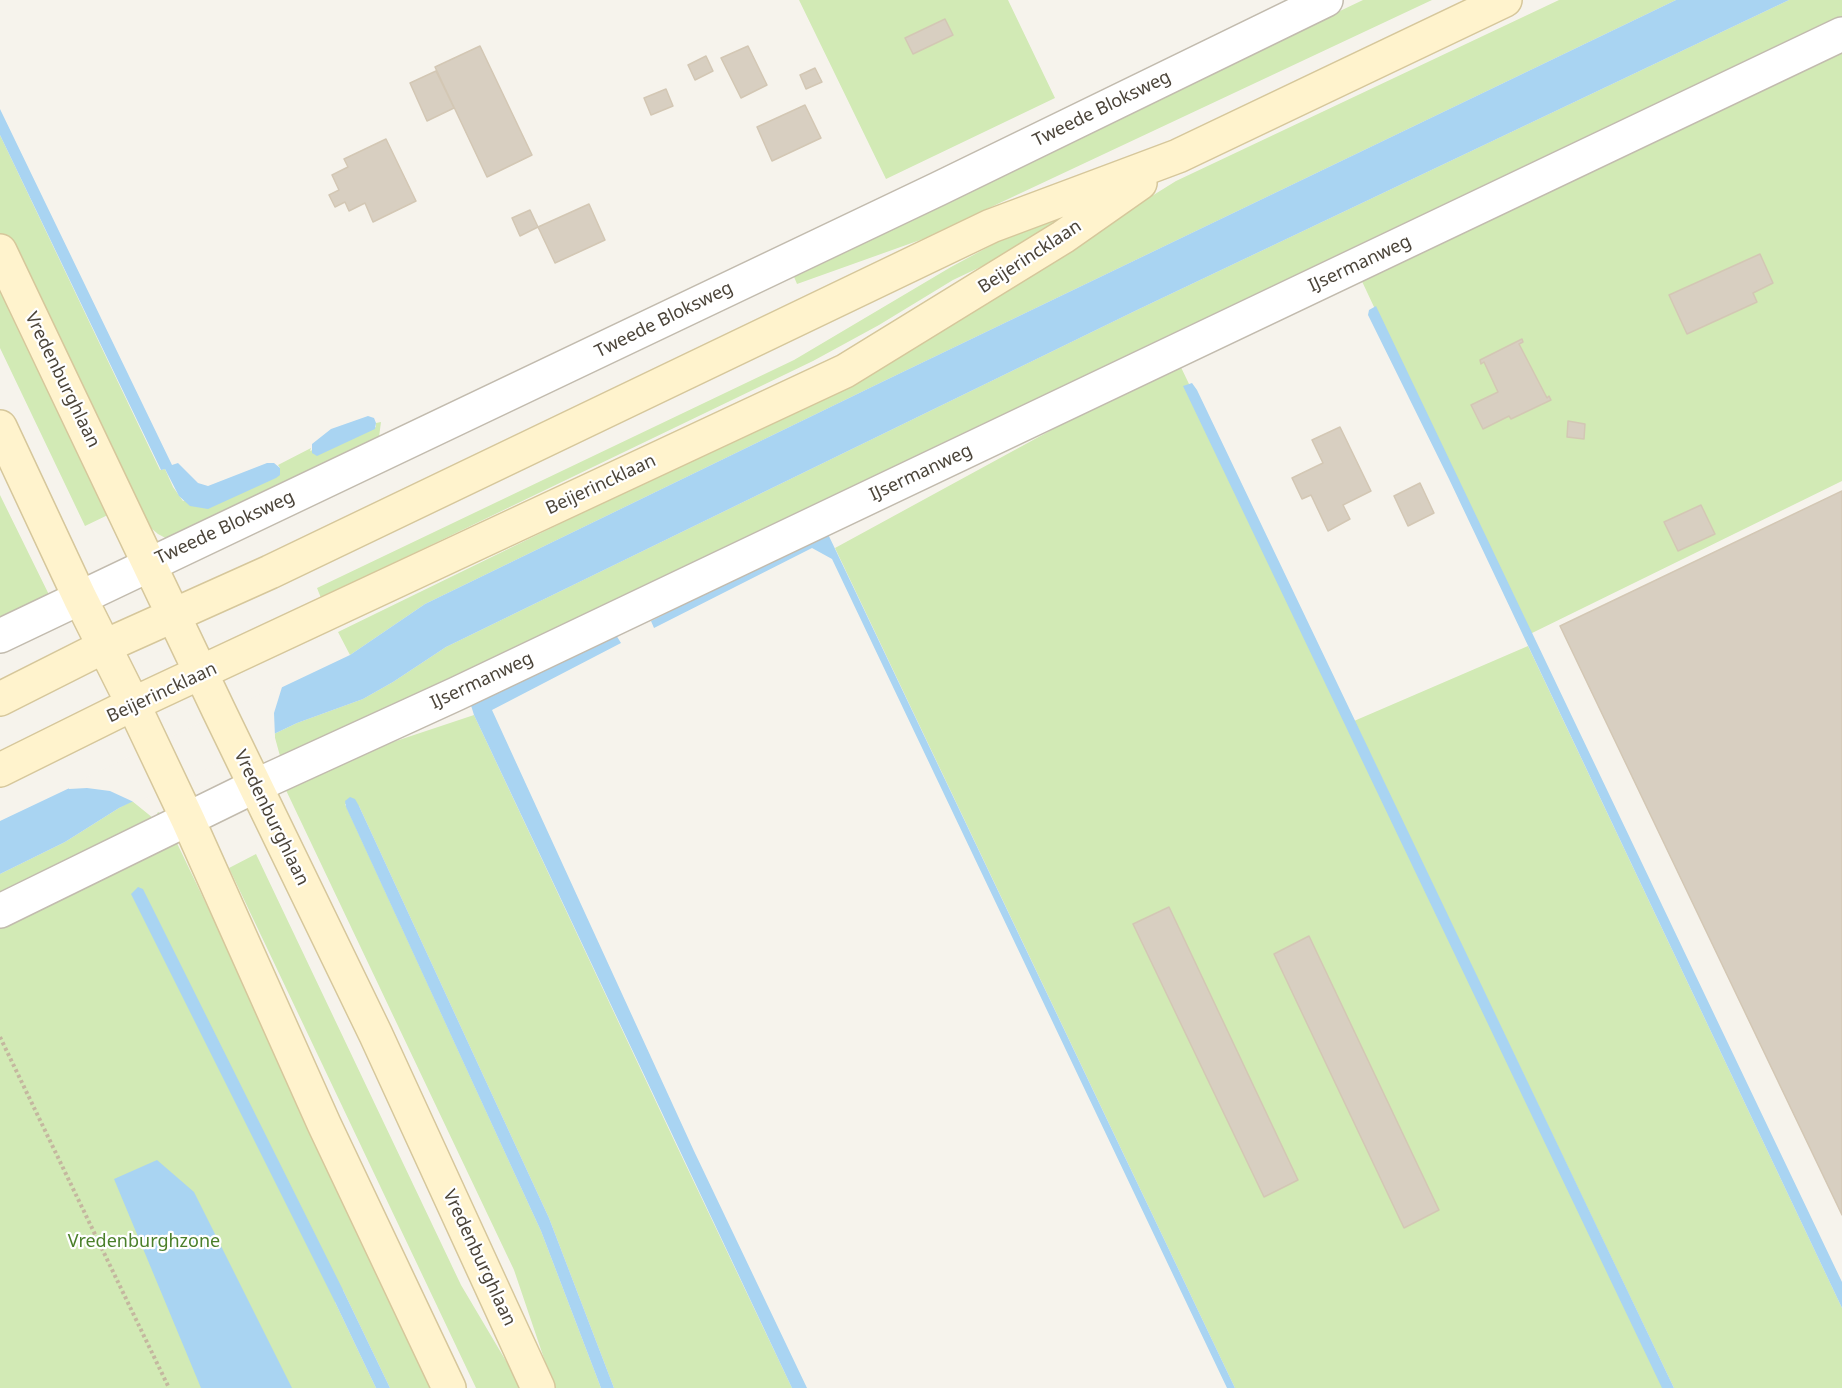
<!DOCTYPE html>
<html>
<head>
<meta charset="utf-8">
<style>
  body { margin:0 }
  canvas { display:block; background:#f6f3ec }
</style>
</head>
<body>
<canvas width="1842" height="1388"></canvas>
<script>
const c = document.querySelector('canvas').getContext('2d');
c.lineJoin = 'round';
function paint(path, color) {
  c.fillStyle = color;
  c.fill(path, 'evenodd');
}
function toPath(rows) {
  const path = new Path2D();
  for (const r of rows) {
    path.moveTo(r[0], r[1]);
    for (let i = 2; i < r.length; i += 2) path.lineTo(r[i], r[i + 1]);
  }
  return path;
}
function trace(path, color, width, dash) {
  c.strokeStyle = color;
  c.lineWidth = width;
  c.lineCap = dash ? 'butt' : 'round';
  c.setLineDash(dash || []);
  c.stroke(path);
}
function drawText(font, color, halo, rows, align = 'center') {
  c.font = font + ' "Noto Sans",sans-serif';
  c.lineWidth = 4.5;
  c.setLineDash([]);
  c.textBaseline = 'middle';
  c.strokeStyle = halo;
  c.fillStyle = color;
  for (const [text, x, y, turn = 0] of rows) {
    c.save();
    c.translate(x, y);
    c.rotate((+turn || 0) * Math.PI / 180);
    c.textAlign = isNaN(turn) ? turn : align;
    if (halo) c.strokeText(text, 0, 0);
    c.fillText(text, 0, 0);
    c.restore();
  }
}
paint(toPath([
  [799,0,1008,0,1055,98,886,179],
  [1363,0,1432,0,923,239,797,284,792,272],
  [1559,0,1676,0,884,381,425,604,350,655,338,632,789,412,975,306,1176,181],
  [1789,0,1842,0,1842,18,274,765,280,756,274,734,297,723,363,699,393,682,446,647,1137,310],
  [1842,43,1842,481,1528,635,1359,275],
  [0,135,160,470,165,469,173,487,183,501,280,468,278,465,311,448,310,451,376,427,376,423,381,422,379,437,171,541,158,534,145,523,127,501,0,233],
  [1083,196,1065,227,953,280,879,325,813,361,321,598,317,588,794,360,951,267],
  [0,276,112,513,85,526,0,348],
  [1178,361,1189,384,1669,1388,1235,1388,835,548],
  [0,495,56,609,0,635],
  [1528,646,1842,1308,1842,1388,1674,1388,1354,721],
  [474,715,673,1138,792,1388,614,1388,549,1218,359,806,345,804,541,1231,601,1388,554,1388,514,1270,284,786,348,757],
  [132,801,153,818,158,815,157,813,159,812,163,818,0,896,0,874,65,842,119,808],
  [175,839,438,1388,390,1388,343,1290,335,1302,376,1388,0,1388,0,904],
  [256,854,461,1285,522,1388,476,1388,229,868]
]), '#d2eab5');
paint(toPath([
  [1676,0,1789,0,1137,310,446,647,393,682,363,699,297,723,119,808,65,842,0,874,0,821,350,655,425,604,884,381],
  [0,109,172,465,178,463,198,483,208,486,267,463,274,463,280,468,280,475,276,478,208,509,190,506,179,496,165,469,161,470,0,135],
  [1376,306,1842,1282,1842,1308,1449,479,1368,315,1369,310],
  [1192,383,1197,390,1674,1388,1662,1388,1183,386],
  [368,416,374,418,376,423,375,429,317,456,312,453,312,444,331,429],
  [827,532,1235,1388,1227,1388,832,559,812,548,654,628,651,621],
  [613,630,621,643,492,710,694,1151,807,1388,792,1388,474,715,469,699],
  [350,797,355,799,359,806,549,1218,614,1388,601,1388,541,1231,346,807,345,801],
  [138,887,143,889,343,1290,390,1388,376,1388,335,1302,131,894],
  [157,1160,194,1192,292,1388,201,1388,114,1179]
]), '#a9d4f2');
paint(toPath([
  [281,684,282,687,274,713,275,737,136,803,110,791,87,788,69,789,68,786]
]), '#f6f3ec');
const building = toPath([
  [945,19,953,35,913,54,905,38,945,19],
  [480,46,532,155,487,177,435,67,480,46],
  [748,46,767,85,741,98,721,58,748,46],
  [706,56,713,71,695,80,688,65,706,56],
  [815,68,822,82,806,89,800,75,815,68],
  [436,71,454,108,427,121,410,83,436,71],
  [666,89,673,106,651,115,644,98,666,89],
  [805,105,821,138,772,161,757,127,805,105],
  [386,139,416,201,373,222,365,203,349,211,345,202,335,207,329,195,339,190,332,175,348,167,344,159,386,139],
  [589,204,605,240,555,263,538,227,589,204],
  [530,210,538,227,520,236,512,218,530,210],
  [1760,254,1773,283,1753,293,1757,302,1687,334,1669,295,1760,254],
  [1522,339,1523,342,1519,344,1547,398,1549,396,1551,400,1511,419,1509,416,1483,429,1471,405,1498,392,1484,362,1481,364,1480,360,1522,339],
  [1568,421,1585,424,1584,439,1567,437,1568,421],
  [1340,427,1371,491,1343,505,1350,519,1328,531,1311,495,1302,499,1292,478,1323,463,1312,440,1340,427],
  [1420,483,1434,513,1408,526,1394,496,1420,483],
  [1842,491,1842,1215,1560,626,1842,491],
  [1701,505,1715,534,1678,551,1664,522,1701,505],
  [1169,907,1298,1180,1264,1197,1133,924,1169,907],
  [1309,936,1439,1210,1404,1228,1274,954,1309,936]
]);
paint(building, '#d8cfc1');
trace(building, '#d3c7b4', 1.5);
const street = toPath([
  [0,636,938,189,1326,0],
  [0,911,255,786,456,694,1842,34]
]);
const secondary = toPath([
  [0,251,219,711,376,1035,538,1388],
  [0,427,80,598,133,704,188,820,324,1124,449,1388],
  [0,699,103,647,270,572,991,226,1178,156,1505,0],
  [0,770,133,704,845,371,1063,237,1140,183]
]);
trace(street, '#c2bbae', 36);
trace(secondary, '#d6c79b', 36);
trace(toPath([
  [0,1037,169,1388]
]), '#c4b79f', 4, [3, 3]);
trace(street, '#fff', 33);
trace(secondary, '#fff3cd', 33);
drawText('18px', '#4b4439', '#fff', [
  ["Tweede Bloksweg",1102,109,-26],
  ["Beijerincklaan",1030,257,-33],
  ["IJsermanweg",1360,264,-25],
  ["Tweede Bloksweg",664,320,-26],
  ["Vredenburghlaan",62,380,64],
  ["IJsermanweg",921,473,-25],
  ["Beijerincklaan",601,485,-25],
  ["Tweede Bloksweg",225,528,-25],
  ["IJsermanweg",482,681,-25],
  ["Beijerincklaan",162,693,-25],
  ["Vredenburghlaan",271,818,64],
  ["Vredenburghlaan",479,1258,65]
]);
drawText('18px', '#4a7f2a', '#fff', [
  ["Vredenburghzone",144,1242]
]);
</script>
</body>
</html>
